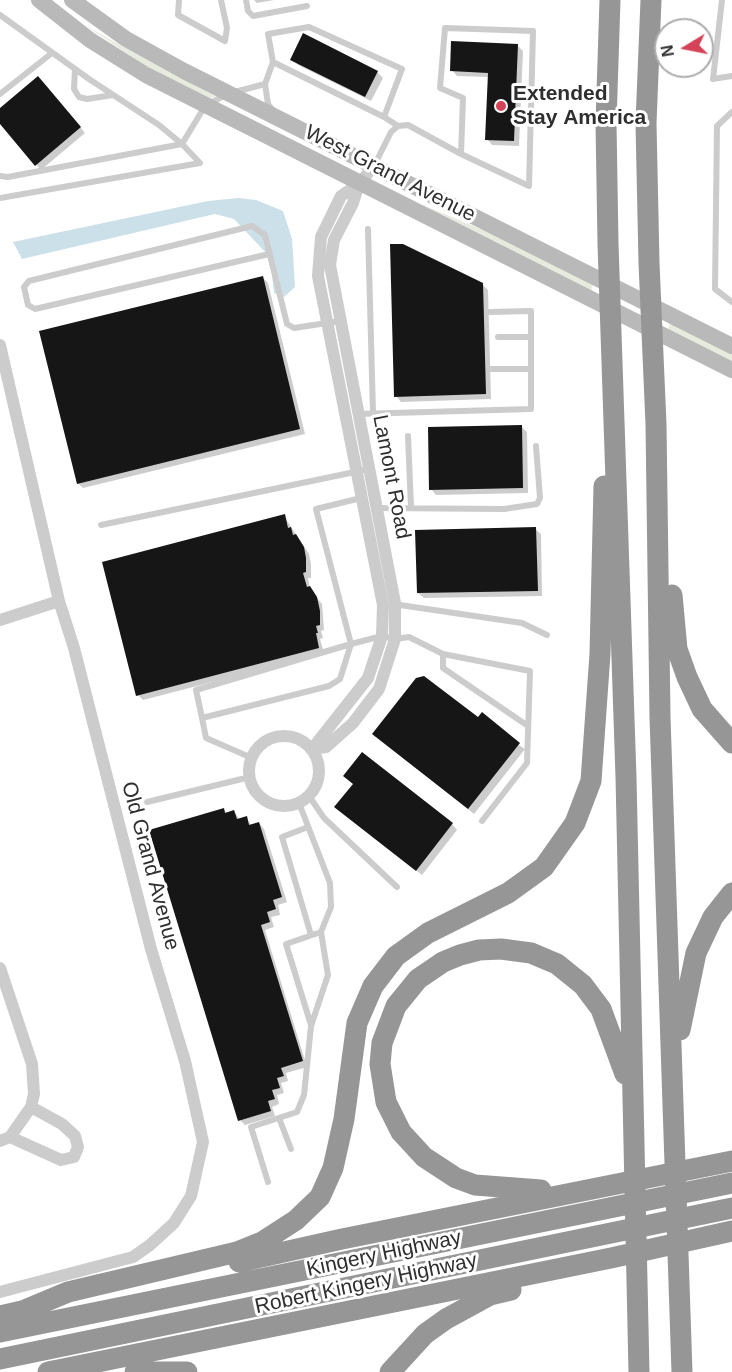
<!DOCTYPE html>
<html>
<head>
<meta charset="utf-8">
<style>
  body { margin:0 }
  #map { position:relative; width:732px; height:1372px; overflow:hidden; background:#fff; font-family:Arial,sans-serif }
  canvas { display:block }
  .north { position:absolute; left:654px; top:18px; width:60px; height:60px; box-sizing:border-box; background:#fff; border:2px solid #acacac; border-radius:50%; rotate:260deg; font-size:16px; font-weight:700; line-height:24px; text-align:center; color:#2f2f2f }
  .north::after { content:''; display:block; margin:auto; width:21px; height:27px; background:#d44357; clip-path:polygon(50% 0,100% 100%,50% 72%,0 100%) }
</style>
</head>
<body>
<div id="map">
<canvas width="732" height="1372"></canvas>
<div class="north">N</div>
</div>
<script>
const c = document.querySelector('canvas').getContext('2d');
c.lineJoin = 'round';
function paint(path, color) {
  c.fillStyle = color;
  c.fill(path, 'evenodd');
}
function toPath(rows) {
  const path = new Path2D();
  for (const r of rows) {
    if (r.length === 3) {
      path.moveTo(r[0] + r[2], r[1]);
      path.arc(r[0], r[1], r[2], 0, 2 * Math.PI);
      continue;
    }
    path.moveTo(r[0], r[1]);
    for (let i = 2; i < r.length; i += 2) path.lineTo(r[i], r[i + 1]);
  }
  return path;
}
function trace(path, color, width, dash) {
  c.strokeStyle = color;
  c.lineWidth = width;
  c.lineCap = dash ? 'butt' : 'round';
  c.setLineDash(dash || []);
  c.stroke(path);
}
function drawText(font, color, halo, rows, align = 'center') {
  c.font = font + ' Arial,sans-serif';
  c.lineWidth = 6;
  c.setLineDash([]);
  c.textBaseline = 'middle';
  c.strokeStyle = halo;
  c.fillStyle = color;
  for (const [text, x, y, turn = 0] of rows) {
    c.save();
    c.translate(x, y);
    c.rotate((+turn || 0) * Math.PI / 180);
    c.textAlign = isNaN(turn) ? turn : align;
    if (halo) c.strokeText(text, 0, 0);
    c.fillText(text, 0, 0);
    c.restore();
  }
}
paint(toPath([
  [83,24,123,47,215,96,208,100,160,75],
  [418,203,490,233,593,284,591,292],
  [670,323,732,354,732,361,668,330]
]), '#e6ebde');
paint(toPath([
  [238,198,256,200,283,211,292,239,295,287,284,297,274,293,270,257,234,219,215,214,22,259,13,242,208,201]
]), '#cce0e9');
paint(toPath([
  [254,0,274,0,257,3],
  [304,35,377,72,383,78,371,101,298,65,292,59],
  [517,45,523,51,519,146,492,145,487,139,489,77,457,76,452,70],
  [44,83,85,133,41,170,0,122,0,110],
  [263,278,268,283,305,434,83,488,78,483],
  [482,284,488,290,491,399,401,402,396,396],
  [521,426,527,432,528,493,436,495,431,489],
  [284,516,309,554,311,564,311,578,308,578,310,589,322,604,324,630,321,631,323,638,320,639,324,653,143,700,138,695],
  [535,529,541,534,542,596,424,598,418,593],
  [478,719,525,749,474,814,380,739],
  [223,809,227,813,234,811,240,820,246,818,252,826,259,823,264,829,287,902,278,905,280,915,271,917,274,927,265,930,307,1067,286,1073,288,1081,281,1083,284,1093,277,1095,279,1104,272,1107,275,1116,245,1125,240,1120],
  [342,812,452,824,457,830,422,875]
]), '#0003');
paint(toPath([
  [303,33,378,71,365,97,290,60],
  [451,41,518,44,514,141,485,140,488,73,450,71],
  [38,76,81,127,35,166,0,124,0,108],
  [390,244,403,244,483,283,486,394,394,397],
  [263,276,300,429,77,484,39,331],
  [522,425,523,488,429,490,428,427],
  [285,514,288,528,291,527,293,535,296,534,304,547,306,558,306,572,303,573,307,587,310,586,317,597,320,611,320,625,316,626,318,633,316,633,319,648,136,696,102,562],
  [536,527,538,591,417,593,415,530],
  [424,676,478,717,482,712,520,743,468,809,372,734,416,678],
  [362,752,453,823,416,871,334,807,353,784,343,776],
  [224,808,225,813,234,810,237,819,247,816,249,825,259,822,282,897,273,900,276,909,267,912,270,922,261,925,303,1061,281,1068,284,1076,277,1078,280,1088,272,1090,275,1099,268,1101,271,1111,238,1121,149,830]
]), '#161616');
trace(toPath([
  [179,0,178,15,225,41,227,28,221,0],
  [246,0,248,11,253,16,307,6],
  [722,0,713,79,732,76],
  [0,15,89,79,159,125,182,144],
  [273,62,384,117],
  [75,69,74,89,79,97,87,99,113,95],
  [0,94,52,53],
  [272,109,268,104,265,84,273,62,268,34,309,27,402,69,384,117,398,126,408,125,461,154,529,186,533,31,445,28,440,88,463,98,461,154],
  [732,112,717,126,715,289,732,302],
  [374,166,391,132,398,126],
  [0,176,8,177,182,144],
  [0,198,200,163,182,144,205,106,227,94,265,84],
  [368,229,373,413],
  [269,254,35,309,28,305,24,287,29,281,252,226,265,235,287,324,294,328,340,321],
  [498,337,531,337],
  [490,369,531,369],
  [357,414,531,409,531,311,490,312],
  [408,436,411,507],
  [361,498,316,509,351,644,382,636,395,639,409,637,443,654,530,671,527,763,482,821],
  [377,508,504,509,537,504,540,498,536,446],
  [101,525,369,469],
  [393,604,522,623,547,635],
  [443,654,443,668,528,726],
  [202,718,196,690,351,644],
  [252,758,206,738,202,718,329,686,340,679,351,644],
  [309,796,324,818,397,887],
  [147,802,250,777],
  [308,827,282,837,311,935],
  [311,1025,286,944,321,932],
  [279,1118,291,1149],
  [268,1182,251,1127,297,1112,304,1095,311,1026,328,975,321,932,331,907,330,883,299,803]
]), '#ccc', 6);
trace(toPath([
  [0,345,59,601,74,648,151,949,185,1061,203,1142,191,1196,174,1223,150,1245,133,1257,0,1292],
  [0,620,59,601],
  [284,771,35],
  [312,749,368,678,382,636,383,605,318,276,321,237,341,196,359,184,373,167],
  [312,749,326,747,353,723,379,689,395,639,395,603,330,265,334,240,353,203,359,184],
  [0,968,32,1064,34,1094,31,1107,10,1137,0,1141],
  [10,1137,61,1160,74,1157,78,1147,75,1136,62,1124,31,1107]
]), '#ccc', 12);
trace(toPath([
  [39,0,90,40,146,75,732,370],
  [72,0,126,39,184,71,732,346]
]), '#b9b9b9', 16);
trace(toPath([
  [610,0,606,123,608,244,626,777,639,1372],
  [651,0,646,123,649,263,656,424,660,717,682,1372],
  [672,595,677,649,687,677,702,709,732,743],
  [680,1030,696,953,713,917,732,893],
  [541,1190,475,1185,456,1178,424,1157,401,1132,386,1102,380,1064,382,1043,396,1006,418,979,443,962,460,955,479,950,501,949,531,953,557,964,583,985,601,1009,625,1074],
  [239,1262,342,1239,732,1161],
  [25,1310,68,1292,237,1252,262,1242,296,1220,320,1197,333,1168,344,1119,357,1023,373,986,396,956,428,933,508,893,544,867,575,823,591,781,600,654,604,486],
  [0,1316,39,1307],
  [0,1332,732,1183],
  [0,1359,732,1208],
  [48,1372,611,1258,732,1231],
  [135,1372,187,1372],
  [390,1372,425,1334,446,1319,490,1295,511,1290]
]), '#969696', 21);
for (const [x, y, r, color] of [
  [501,106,6,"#d44357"]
]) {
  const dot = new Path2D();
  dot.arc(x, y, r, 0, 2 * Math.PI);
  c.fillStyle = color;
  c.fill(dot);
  trace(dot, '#fff', 2);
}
drawText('bold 21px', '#2f2f2f', '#fff', [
  ["Extended",513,94],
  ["Stay America",513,118]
], 'left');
drawText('21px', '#2f2f2f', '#fff', [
  ["West Grand Avenue",390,174,27],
  ["Lamont Road",391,477,79],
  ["Old Grand Avenue",150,866,75],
  ["Kingery Highway",384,1254,-12],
  ["Robert Kingery Highway",366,1284,-12]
]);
</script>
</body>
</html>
